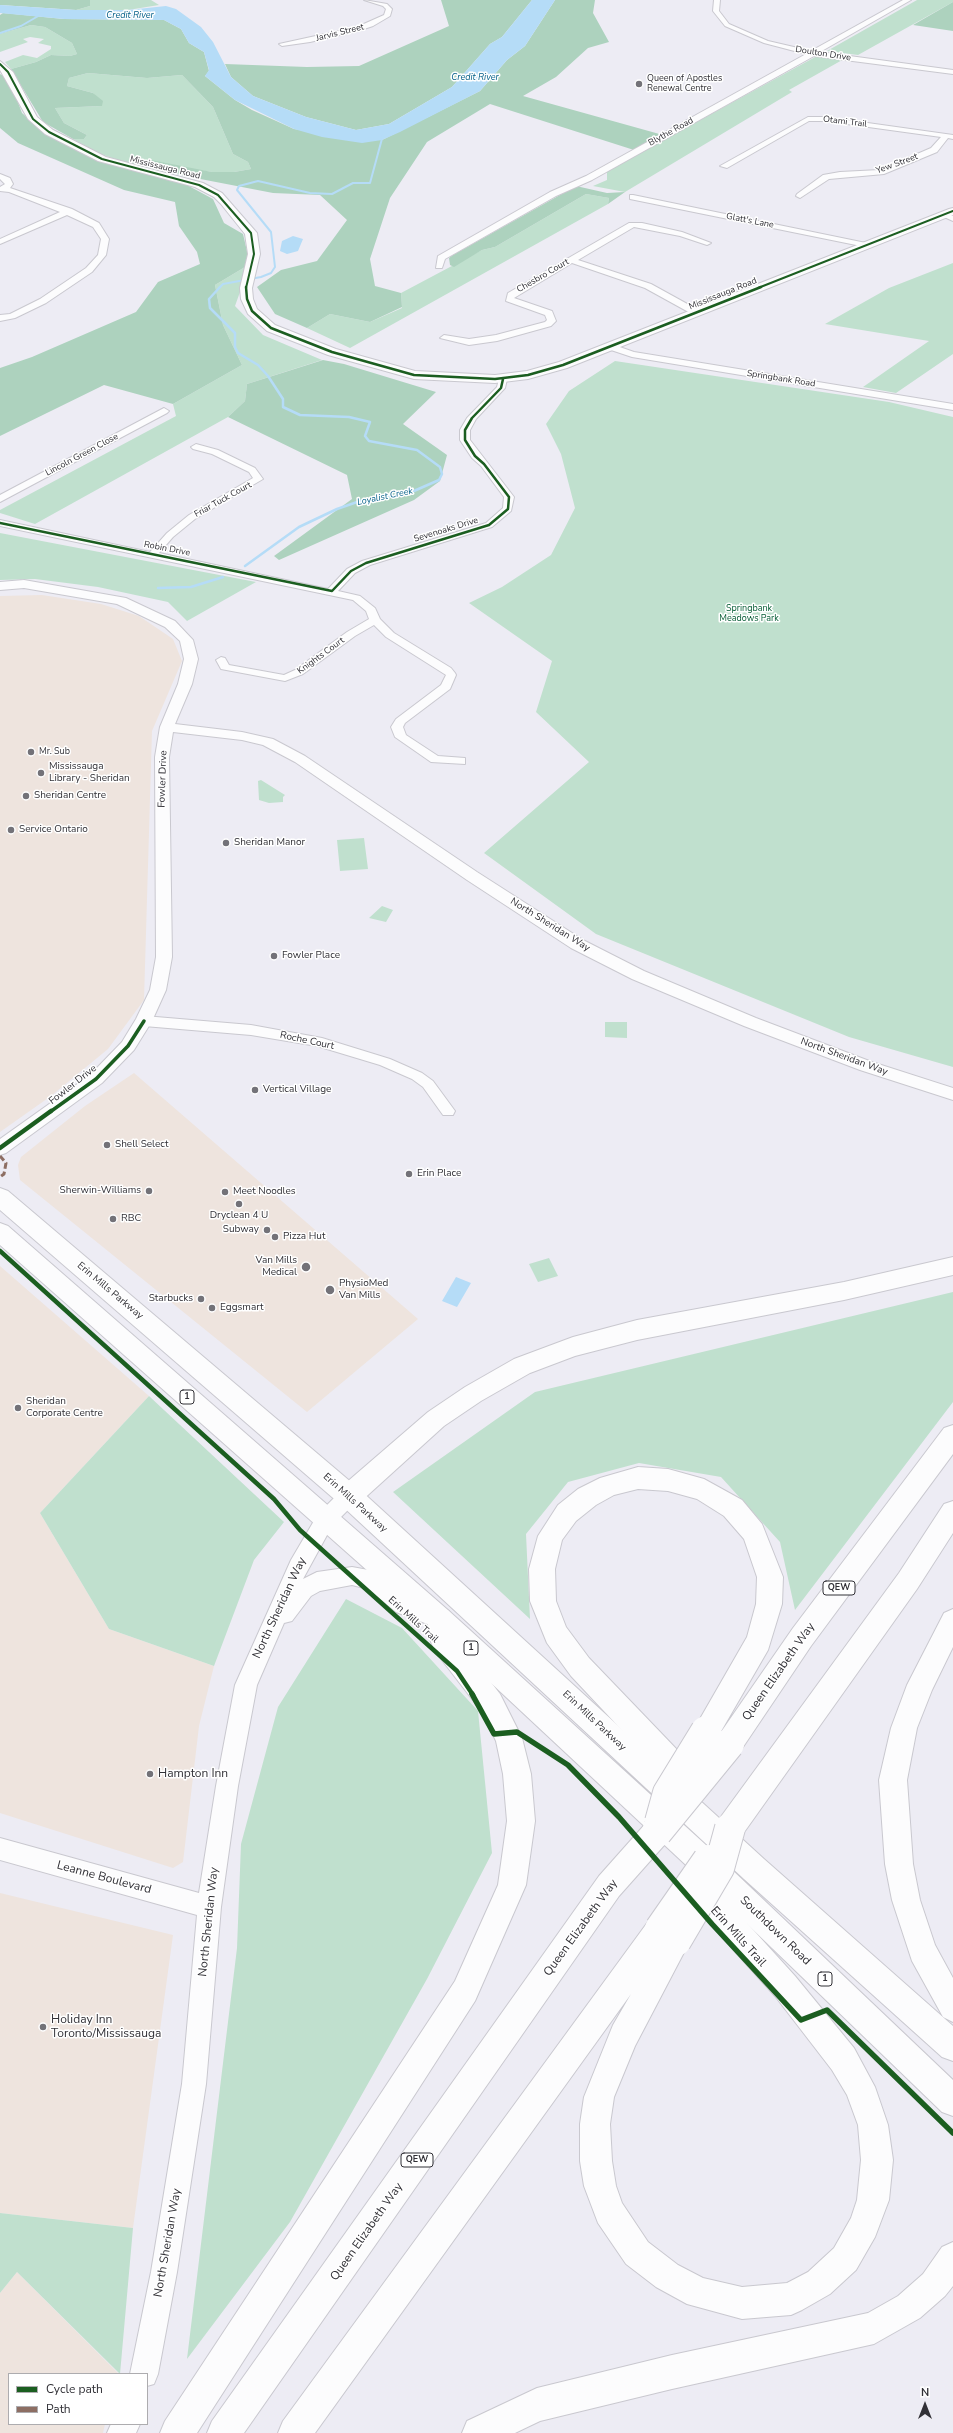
<!DOCTYPE html>
<html>
<head>
<meta charset="utf-8">
<style>
  body { margin:0 }
  #map { position:relative; width:953px; height:2433px; overflow:hidden; background:#edecf4; font-family:"Nunito Sans",sans-serif }
  canvas { display:block }
  .legend { position:absolute; left:8px; top:2373px; width:140px; height:52px; box-sizing:border-box; background:#fff; border:1px solid #adacaf; margin:0; padding:5px 7px; list-style:none; font-size:12px; color:#313036 }
  .legend li { display:flex; align-items:center; gap:8px; height:20px }
  .legend b { width:20px; border:1px solid #adacaf }
  .north { position:absolute; left:905px; top:2385px; width:40px; height:40px; -webkit-text-stroke:3px #fff; paint-order:stroke; rotate:0deg; font-size:11px; font-weight:700; line-height:16px; text-align:center; color:#313036 }
  .north::after { content:''; display:block; margin:auto; width:14px; height:18px; background:#313036; clip-path:polygon(50% 0,100% 100%,50% 72%,0 100%) }
</style>
</head>
<body>
<div id="map">
<canvas width="953" height="2433"></canvas>
<ul class="legend">
<li><b style="height:5px;background:#1b5e20"></b>Cycle path</li>
<li><b style="height:5px;background:#8d6e63"></b>Path</li>
</ul>
<div class="north">N</div>
</div>
<script>
const c = document.querySelector('canvas').getContext('2d');
c.lineJoin = 'round';
function paint(path, color) {
  c.fillStyle = color;
  c.fill(path, 'evenodd');
}
function toPath(rows) {
  const path = new Path2D();
  for (const r of rows) {
    path.moveTo(r[0], r[1]);
    for (let i = 2; i < r.length; i += 2) path.lineTo(r[i], r[i + 1]);
  }
  return path;
}
function trace(path, color, width, dash) {
  c.strokeStyle = color;
  c.lineWidth = width;
  c.lineCap = dash ? 'butt' : 'round';
  c.setLineDash(dash || []);
  c.stroke(path);
}
function drawText(font, color, halo, rows, align = 'center') {
  c.font = font + ' "Nunito Sans",sans-serif';
  c.lineWidth = 3;
  c.setLineDash([]);
  c.textBaseline = 'middle';
  c.strokeStyle = halo;
  c.fillStyle = color;
  for (const [text, x, y, turn = 0] of rows) {
    c.save();
    c.translate(x, y);
    c.rotate((+turn || 0) * Math.PI / 180);
    c.textAlign = isNaN(turn) ? turn : align;
    if (halo) c.strokeText(text, 0, 0);
    c.fillText(text, 0, 0);
    c.restore();
  }
}
paint(toPath([
  [42,595,101,604,139,616,173,639,182,661,152,731,144,1000,108,1049,51,1096,0,1132,0,596],
  [134,1073,418,1319,307,1412,20,1180,18,1165,21,1157,85,1106],
  [0,1266,149,1396,40,1513,109,1629,214,1666,199,1726,183,1862,173,1868,0,1813],
  [0,1893,173,1935,133,2228,0,2213],
  [17,2272,119,2374,9,2374,9,2424,105,2424,103,2433,0,2433,0,2293]
]), '#eee4de');
paint(toPath([
  [90,0,151,0,159,5,128,10,76,10,90,6],
  [917,0,953,0,953,2,858,55,827,51],
  [31,25,45,27,72,43,77,54,70,56,51,55,36,62,11,69,5,62,23,55,37,58,51,49,51,46,38,43,44,39,30,37,23,39,28,42,0,52,0,34],
  [817,56,844,59,789,90,792,92,625,192,593,186,607,180,607,171],
  [88,73,147,78,182,75,213,107,233,154,248,162,251,169,234,172,212,172,142,162,159,170,118,160,98,153,73,139,84,139,87,135,64,123,55,108,102,106,93,93,67,86,69,78],
  [586,194,609,198,608,204,350,348,307,328,330,314,370,322,402,308,401,293,482,250,495,247],
  [953,263,953,354,896,393,863,387,929,341,825,324,889,288],
  [250,264,235,306,263,335,322,360,247,384,245,401,228,417,35,524,0,513,0,510,176,416,173,404,242,365,223,325,215,285],
  [615,361,889,402,953,417,953,1067,849,1037,596,934,484,853,589,762,536,712,552,661,469,603,502,587,551,555,575,508,561,454,546,424,569,391],
  [0,533,256,582,187,621,168,602,98,587,35,579,0,580],
  [261,780,285,795,283,797,283,802,269,803,259,800,258,781],
  [364,838,368,869,340,871,337,840],
  [382,906,393,910,386,922,369,918],
  [605,1022,627,1022,627,1038,605,1037],
  [549,1258,558,1276,538,1282,529,1264],
  [953,1292,953,1402,795,1610,780,1542,721,1477,639,1463,568,1482,526,1534,530,1619,393,1492,535,1392],
  [149,1396,284,1522,254,1560,214,1666,109,1629,40,1513],
  [346,1599,402,1628,478,1711,492,1853,427,1979,290,2222,187,2359,237,1948,241,1844,278,1707],
  [0,2213,133,2228,120,2374,17,2272,0,2293]
]), '#c0e0ce');
paint(toPath([
  [0,0,90,0,90,6,76,10,0,5],
  [441,0,532,0,502,37,490,44,452,87,389,124,356,130,306,117,253,96,231,77,225,64,307,67,359,66,449,26],
  [555,0,595,0,593,13,609,42,588,48,556,77,523,96,663,135,634,150,490,104,427,142,390,198,370,259,375,286,401,293,402,307,370,322,330,314,307,328,275,314,257,287,281,270,317,261,347,220,320,195,273,193,190,177,159,170,141,162,151,160,212,172,234,172,251,169,248,162,233,154,213,107,182,75,147,78,88,73,69,78,67,86,93,93,103,101,102,106,55,108,64,123,87,135,84,139,73,139,43,122,11,69,36,62,51,55,70,56,77,54,72,43,45,27,31,25,0,34,0,15,3,13,64,19,164,20,181,29,189,43,204,52,209,71,205,76,235,100,252,110,294,129,382,140,480,91,507,60,525,46],
  [953,2,953,31,913,25],
  [0,74,9,79,22,113,43,132,63,143,187,185,213,199,224,223,243,234,250,264,215,285,223,325,242,365,173,404,104,385,0,436,0,368,32,357,136,312,158,282,200,264,197,252,179,226,175,202,124,190,18,143,0,128],
  [576,186,607,193,625,192,608,204,609,198,586,194,495,247,482,250,454,267,450,265,449,258,453,255],
  [323,360,344,364,436,392,403,424,447,455,440,481,414,500,279,560,274,556,352,499,347,475,228,417,245,401,247,384]
]), '#add2be');
paint(toPath([
  [532,0,555,0,525,46,507,60,480,91,400,132,382,140,362,143,322,137,294,129,235,100,205,76,209,70,204,52,189,43,181,29,164,20,64,19,0,13,0,5,76,10,128,10,166,6,176,9,201,27,213,42,231,77,253,96,306,117,356,130,389,124,452,87,490,44,502,37],
  [293,236,303,239,298,251,287,254,280,251,282,241],
  [456,1277,471,1283,457,1307,442,1301]
]), '#b5dcf7');
trace(toPath([
  [0,33,21,26,40,15],
  [219,288,223,284,261,277,271,273,275,267,271,232,237,190,239,186,258,181,310,193,332,194,353,183,370,183,383,135]
]), '#b5dcf7', 2);
trace(toPath([
  [220,287,209,299,210,308,235,333,235,347,238,353,258,365,268,376,283,399,283,407,300,415,349,417,370,422,365,436,369,441,417,450,440,467,442,474,439,480,407,494,360,501,337,509,299,527,245,566],
  [158,588,191,587,223,577]
]), '#b5dcf7', 2.5);
const minor = toPath([
  [364,0,387,4,392,9,390,16,373,26,361,30,310,42,282,46,279,44,357,27,384,15,386,9,383,6,364,0],
  [714,0,720,0,719,11,729,24,768,41,811,51,903,0,911,0,820,52,953,70,953,74,814,56,592,180,556,196,445,259,442,268,436,268,438,256,550,192,586,176,806,54,764,43,725,26,713,11,714,0],
  [808,117,825,117,953,135,953,139,948,138,937,152,884,174,829,179,800,198,796,196,797,194,823,175,840,172,880,170,931,148,941,137,825,121,809,121,727,168,720,166,808,117],
  [0,174,10,178,13,184,10,188,72,209,99,223,109,239,106,255,92,272,46,303,15,318,0,321,0,315,10,314,40,299,86,268,98,255,101,239,93,227,67,215,0,244,0,239,60,212,9,192,0,191,0,187,5,184,0,179,0,174],
  [633,195,866,243,870,245,866,247,630,199,630,195,633,195],
  [942,212,953,216,953,221,942,216,942,212],
  [629,223,642,223,682,232,711,243,707,245,680,236,634,227,578,260,651,284,700,311,700,315,694,315,645,288,572,263,514,298,552,311,556,321,551,326,497,341,469,345,440,338,444,335,469,339,496,335,545,322,547,320,545,315,506,301,508,293,629,223],
  [611,344,634,352,953,404,953,410,632,357,608,349,607,347,611,344],
  [503,376,507,379,505,388,476,419,470,430,470,440,514,497,511,511,492,527,370,565,355,573,338,591,360,596,375,608,380,619,394,633,451,668,455,673,456,675,450,689,405,723,403,727,406,735,438,756,465,758,465,764,431,762,395,737,391,727,396,719,441,685,446,675,386,637,374,625,355,636,303,674,285,681,221,669,216,660,221,657,225,658,229,665,284,675,295,670,347,632,369,619,366,611,353,600,0,526,0,520,150,552,167,533,189,515,253,478,249,472,212,454,193,449,191,447,196,444,218,450,255,468,263,479,195,519,173,537,159,553,328,589,347,569,362,561,486,523,503,508,504,497,481,466,472,458,460,440,460,430,467,418,497,387,499,379,503,376],
  [164,408,169,411,167,413,0,502,0,495,164,408],
  [144,1016,251,1025,322,1038,390,1059,422,1073,433,1081,455,1111,453,1115,443,1115,423,1087,412,1079,380,1065,317,1046,251,1035,144,1026,138,1021,144,1016]
]);
const tertiary = toPath([
  [24,580,126,598,175,621,193,640,198,659,192,684,175,724,242,732,273,739,305,756,477,872,583,940,644,971,756,1018,872,1062,953,1088,953,1100,860,1070,744,1026,632,979,571,948,467,880,295,762,263,745,242,740,173,732,169,757,172,957,166,990,152,1021,134,1050,102,1083,6,1153,0,1155,0,1139,90,1075,122,1042,136,1019,150,990,156,957,155,757,160,727,178,684,184,659,180,641,165,627,117,604,24,588,0,590,0,582,24,580],
  [349,1487,356,1490,359,1496,356,1502,332,1526,303,1579,317,1572,352,1567,374,1571,381,1574,410,1598,437,1608,441,1615,437,1622,430,1625,396,1612,368,1589,352,1585,320,1591,311,1596,292,1621,284,1623,257,1685,238,1786,221,1907,206,2084,177,2272,158,2374,154,2384,147,2386,147,2374,130,2374,151,2272,182,2084,197,1915,0,1860,0,1838,199,1893,216,1786,235,1685,291,1560,318,1514,342,1490,349,1487],
  [111,2424,140,2424,136,2433,107,2433,111,2424]
]);
const secondary = toPath([
  [0,61,13,72,37,117,53,130,106,157,203,183,222,193,257,233,260,254,252,288,253,299,257,309,275,325,336,349,415,371,495,375,527,371,559,362,949,209,953,208,953,215,567,368,528,379,495,383,414,379,328,355,267,331,248,314,241,299,240,288,248,254,245,234,221,204,214,197,195,187,98,161,45,134,28,119,0,70,0,61]
]);
const primary = toPath([
  [0,1188,8,1191,358,1488,764,1859,953,2026,953,2061,942,2057,744,1879,340,1504,0,1210,0,1188],
  [0,1223,8,1226,449,1611,707,1846,953,2080,953,2116,942,2112,687,1866,431,1627,0,1245,0,1223]
]);
const motorway = toPath([
  [953,1257,953,1275,844,1300,637,1340,575,1356,530,1373,481,1401,444,1426,358,1504,349,1507,340,1504,337,1496,340,1488,428,1412,465,1387,514,1359,573,1337,637,1320,844,1282,953,1257],
  [953,1425,953,1454,811,1646,739,1753,729,1757,719,1753,715,1744,719,1735,793,1628,944,1428,953,1425],
  [638,1467,668,1469,704,1479,742,1500,762,1524,783,1577,782,1604,768,1650,716,1740,706,1744,696,1740,693,1731,747,1637,756,1604,757,1577,744,1539,724,1516,697,1499,668,1491,638,1489,614,1495,596,1505,576,1521,562,1540,555,1569,556,1601,566,1627,589,1658,686,1759,697,1787,693,1797,683,1801,673,1797,665,1776,571,1676,547,1643,530,1601,529,1569,538,1536,558,1505,578,1489,600,1478,638,1467],
  [953,1501,953,1533,917,1589,740,1838,730,1842,720,1838,716,1828,720,1818,899,1573,944,1504,953,1501],
  [440,1607,449,1611,456,1637,500,1694,522,1738,531,1774,535,1821,526,1885,475,2001,197,2433,160,2433,165,2421,455,1981,498,1885,507,1821,503,1774,496,1741,482,1712,435,1651,431,1642,427,1619,431,1611,440,1607],
  [953,1609,953,1647,932,1690,917,1728,907,1780,913,1864,920,1900,935,1945,953,1978,953,2022,943,2017,912,1961,892,1900,885,1864,879,1780,891,1728,907,1685,944,1613,953,1609],
  [657,1818,667,1822,671,1832,667,1842,619,1896,244,2433,207,2433,212,2421,599,1876,647,1822,657,1818],
  [702,1867,712,1871,718,1891,795,1976,854,2048,875,2087,888,2125,893,2160,889,2200,875,2237,856,2270,830,2294,802,2310,791,2315,742,2319,687,2304,656,2287,626,2264,598,2223,584,2186,580,2161,580,2124,584,2097,613,2025,631,1994,315,2433,278,2433,283,2421,650,1919,660,1915,670,1919,674,1927,686,1931,690,1941,635,2046,614,2097,610,2124,612,2161,616,2186,622,2203,648,2242,678,2265,703,2278,742,2287,787,2283,808,2272,834,2248,851,2218,857,2200,861,2160,858,2125,847,2095,832,2070,775,1996,696,1908,688,1881,692,1871,702,1867],
  [953,2242,953,2286,945,2296,920,2318,874,2344,672,2389,540,2421,515,2433,462,2433,467,2421,537,2388,672,2355,868,2313,898,2296,923,2274,942,2247,953,2242]
]);
trace(minor, '#c9c8cf', 2);
trace(tertiary, '#c9c8cf', 2);
trace(secondary, '#c9c8cf', 2);
trace(primary, '#c9c8cf', 2);
trace(motorway, '#c9c8cf', 2);
paint(minor, '#fcfcfd');
paint(tertiary, '#fcfcfd');
paint(secondary, '#fcfcfd');
paint(primary, '#fcfcfd');
paint(motorway, '#fcfcfd');
const motorwayBridge = toPath([
  [660,1822,668,1793,706,1731],
  [657,1832,729,1744],
  [660,1929,708,1860],
  [676,1941,719,1868,730,1828]
]);
trace(motorwayBridge, '#c9c8cf', 32, []);
trace(motorwayBridge, '#fcfcfd', 30);
trace(toPath([
  [0,1156,6,1163,4,1174,0,1177]
]), '#8d6e63', 3, [6, 3]);
trace(toPath([
  [0,64,8,72,33,119,49,132,102,159,199,185,218,195,251,233,254,254,246,288],
  [758,288,953,211]
]), '#1b5e20', 2);
trace(toPath([
  [246,287,247,299,252,311,271,328,332,352,414,375,495,379,528,375,563,365,761,287],
  [0,523,332,591,351,571,366,563,489,525,508,509,509,497,484,464,475,456,465,440,465,430,472,418,501,388,503,379]
]), '#1b5e20', 2.5);
trace(toPath([
  [50,1112,96,1079,128,1046,144,1021]
]), '#1b5e20', 3.5);
trace(toPath([
  [0,1148,51,1111],
  [0,1251,274,1499,300,1530,457,1671,473,1695]
]), '#1b5e20', 4.5);
trace(toPath([
  [472,1694,494,1734,517,1732,568,1765,619,1817,712,1924,801,2020,827,2010,953,2133]
]), '#1b5e20', 5.5);
for (const [x, y, r, color] of [
  [639,84,4,"#737278"],
  [31,752,4,"#737278"],
  [41,773,4,"#737278"],
  [26,796,4,"#737278"],
  [11,830,4,"#737278"],
  [226,843,4,"#737278"],
  [274,956,4,"#737278"],
  [255,1090,4,"#737278"],
  [107,1145,4,"#737278"],
  [409,1174,4,"#737278"],
  [149,1191,4,"#737278"],
  [225,1192,4,"#737278"],
  [239,1204,4,"#737278"],
  [113,1219,4,"#737278"],
  [267,1230,4,"#737278"],
  [275,1237,4,"#737278"],
  [306,1267,5,"#737278"],
  [330,1290,5,"#737278"],
  [201,1299,4,"#737278"],
  [212,1308,4,"#737278"],
  [18,1408,4,"#737278"],
  [150,1774,4,"#737278"],
  [43,2027,4,"#737278"]
]) {
  const dot = new Path2D();
  dot.arc(x, y, r, 0, 2 * Math.PI);
  c.fillStyle = color;
  c.fill(dot);
  trace(dot, '#fff', 1.5);
}
drawText('italic 9px', '#005e87', '#fff', [
  ["Credit River",130,16],
  ["Credit River",475,78],
  ["Loyalist Creek",385,497,-12]
]);
drawText('9px', '#313036', '#fff', [
  ["Jarvis Street",340,33,-14],
  ["Doulton Drive",823,54,9],
  ["Otami Trail",845,122,7],
  ["Blythe Road",671,132,-29],
  ["Yew Street",897,164,-20],
  ["Mississauga Road",165,168,14],
  ["Glatt's Lane",750,221,11],
  ["Chesbro Court",543,276,-30],
  ["Mississauga Road",723,294,-22],
  ["Springbank Road",781,379,9],
  ["Lincoln Green Close",82,455,-28],
  ["Friar Tuck Court",223,500,-29],
  ["Sevenoaks Drive",446,530,-17],
  ["Robin Drive",167,549,11],
  ["Knights Court",321,656,-36]
]);
drawText('9px', '#313036', '#fff', [
  ["Queen of Apostles",647,79],
  ["Renewal Centre",647,89],
  ["Mr. Sub",39,752]
], 'left');
drawText('9px', '#035a32', '#fff', [
  ["Springbank",749,609],
  ["Meadows Park",749,619]
]);
for (const [x, y, w] of [
  [187,1397,14],
  [839,1588,32],
  [471,1648,14],
  [825,1979,14],
  [417,2160,32]
]) {
  const box = new Path2D();
  box.roundRect(x - w / 2, y - 7, w, 14, 3);
  c.fillStyle = '#fff';
  c.fill(box);
  trace(box, '#313036', 1);
}
drawText('bold 9px', '#313036', null, [
  ["1",187,1397],
  ["QEW",839,1588],
  ["1",471,1648],
  ["1",825,1979],
  ["QEW",417,2160]
]);
drawText('10px', '#313036', '#fff', [
  ["Mississauga",49,767],
  ["Library - Sheridan",49,779],
  ["Sheridan Centre",34,796],
  ["Service Ontario",19,830],
  ["Sheridan Manor",234,843],
  ["Fowler Place",282,956],
  ["Vertical Village",263,1090],
  ["Shell Select",115,1145],
  ["Erin Place",417,1174],
  ["Sherwin-Williams",141,1191,"right"],
  ["Meet Noodles",233,1192],
  ["Dryclean 4 U",239,1216,"center"],
  ["RBC",121,1219],
  ["Subway",259,1230,"right"],
  ["Pizza Hut",283,1237],
  ["Van Mills",297,1261,"right"],
  ["Medical",297,1273,"right"],
  ["PhysioMed",339,1284],
  ["Van Mills",339,1296],
  ["Starbucks",193,1299,"right"],
  ["Eggsmart",220,1308],
  ["Sheridan",26,1402],
  ["Corporate Centre",26,1414]
], 'left');
drawText('10px', '#313036', '#fff', [
  ["Fowler Drive",163,779,-88],
  ["North Sheridan Way",550,925,32],
  ["Roche Court",307,1041,12],
  ["North Sheridan Way",844,1057,20],
  ["Fowler Drive",73,1085,-38],
  ["Erin Mills Parkway",110,1291,40],
  ["Erin Mills Parkway",355,1503,42],
  ["Erin Mills Trail",413,1620,42],
  ["Erin Mills Parkway",594,1721,43]
]);
drawText('12px', '#313036', '#fff', [
  ["North Sheridan Way",280,1608,-65],
  ["Queen Elizabeth Way",779,1672,-55],
  ["Leanne Boulevard",104,1878,15],
  ["North Sheridan Way",209,1922,-84],
  ["Queen Elizabeth Way",581,1928,-54],
  ["Southdown Road",775,1931,44],
  ["Erin Mills Trail",738,1937,48],
  ["Queen Elizabeth Way",367,2232,-55],
  ["North Sheridan Way",168,2243,-80]
]);
drawText('12px', '#313036', '#fff', [
  ["Hampton Inn",158,1774],
  ["Holiday Inn",51,2020],
  ["Toronto/Mississauga",51,2034]
], 'left');
</script>
</body>
</html>
